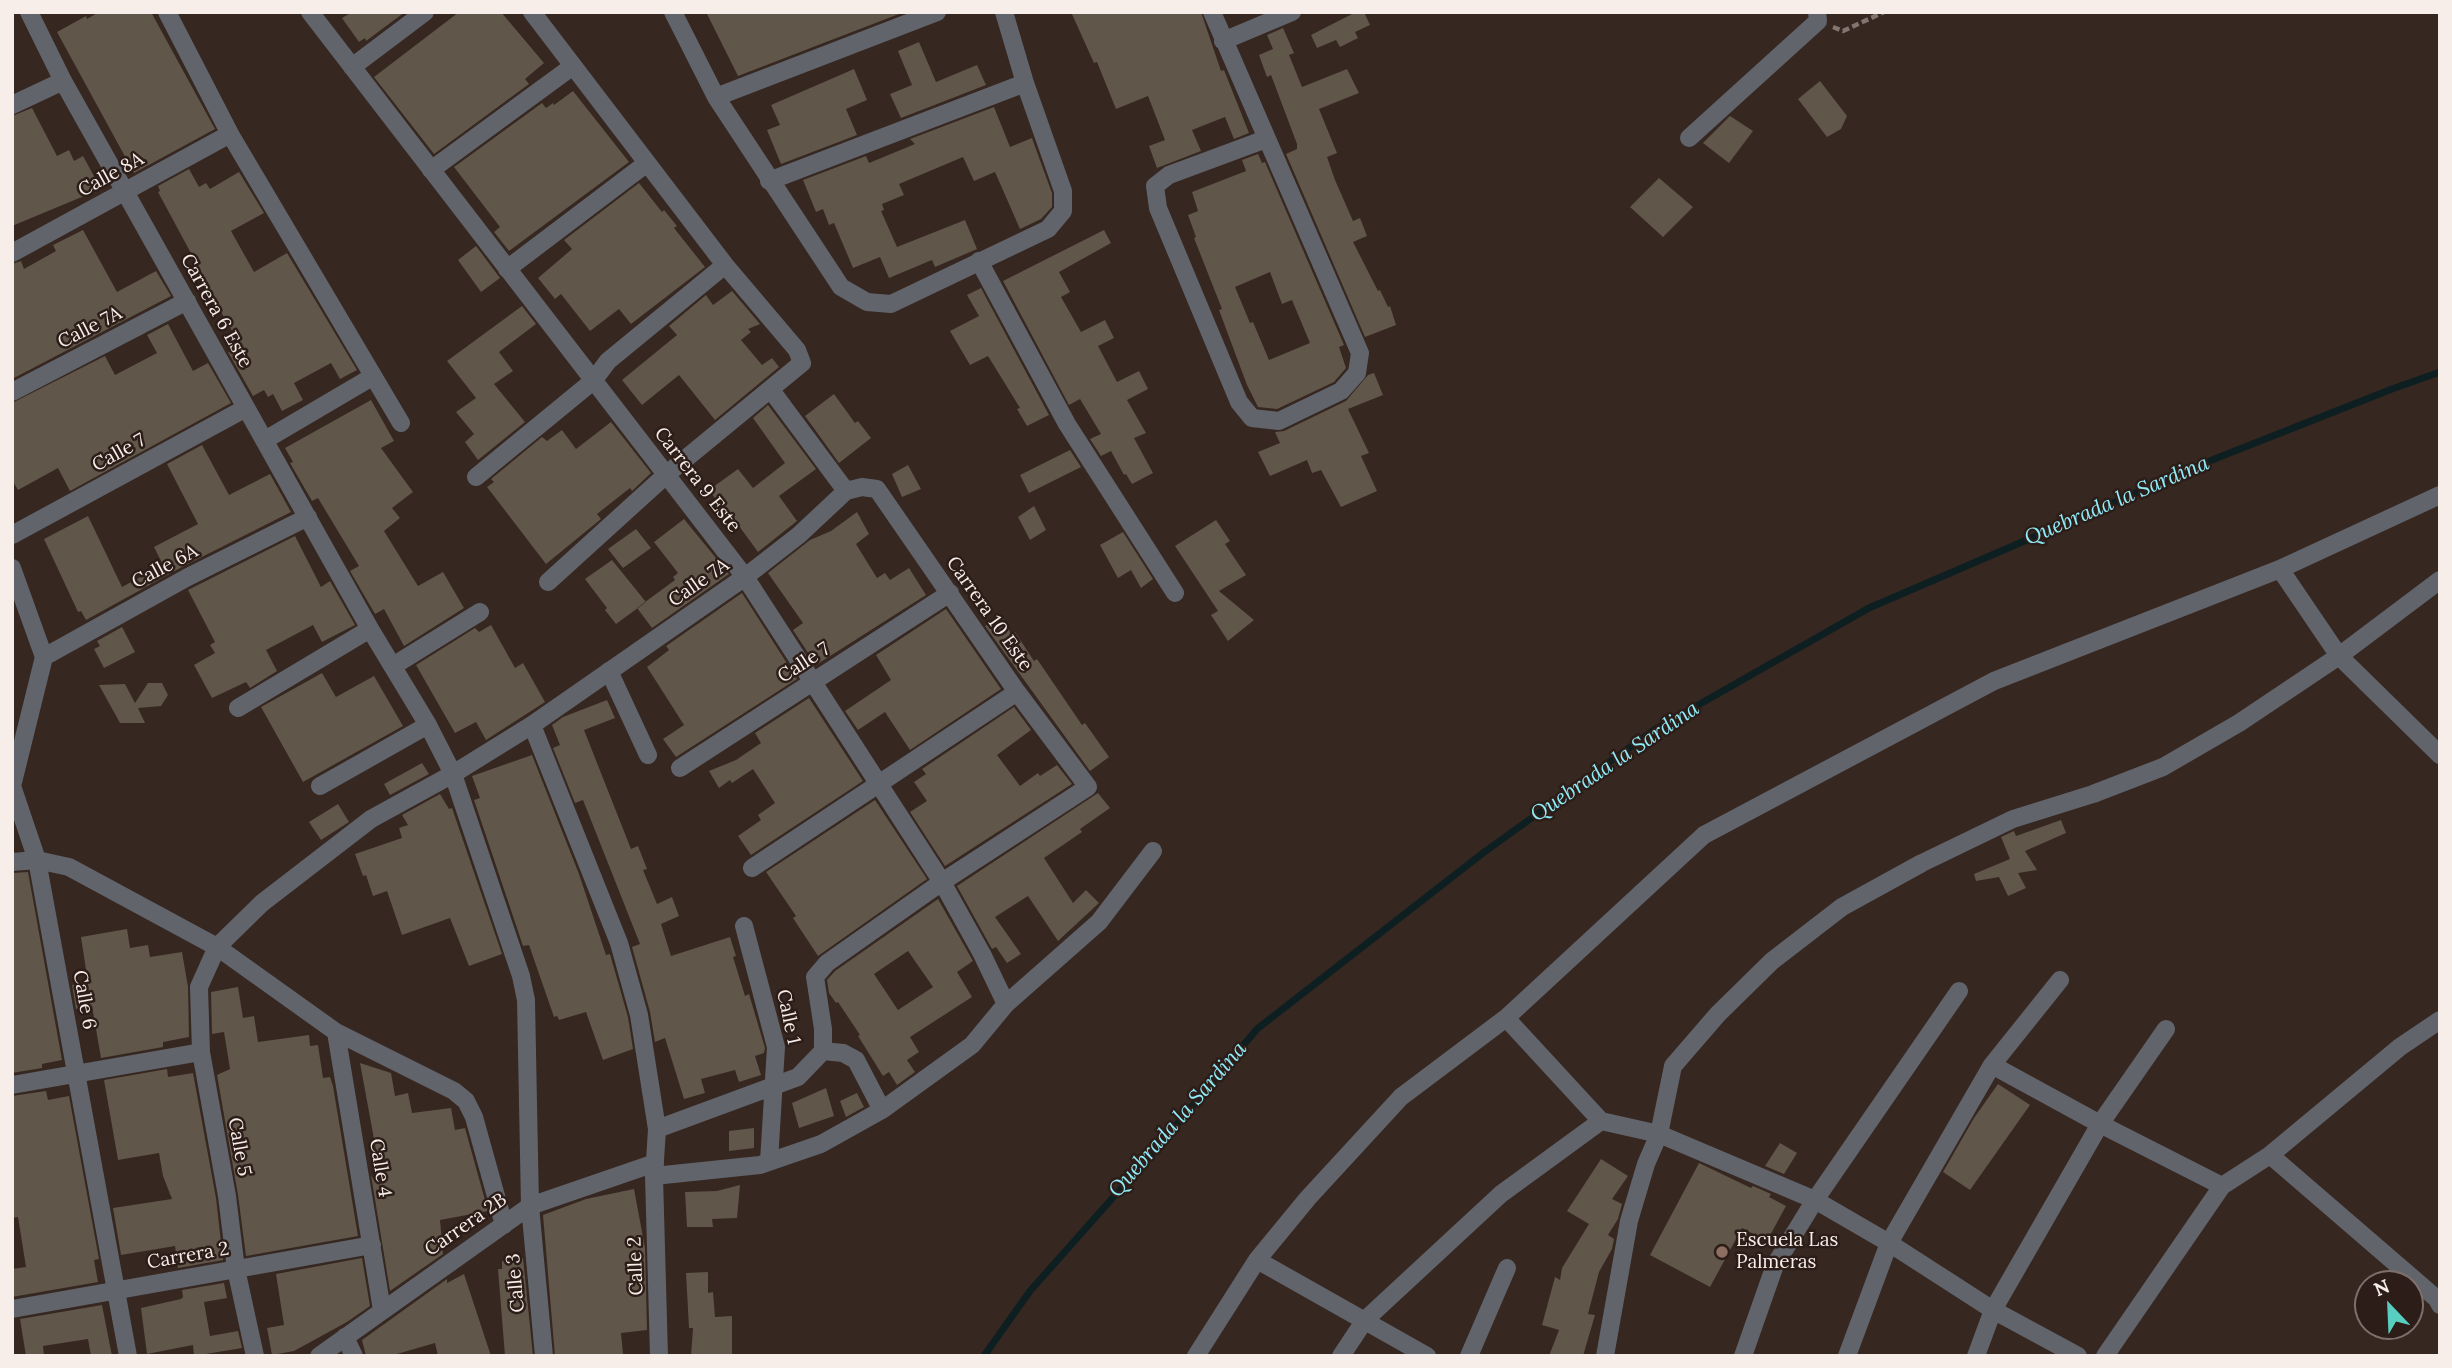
<!DOCTYPE html>
<html>
<head>
<meta charset="utf-8">
<style>
  body { margin:0 }
  #map { position:relative; width:2452px; height:1368px; overflow:hidden; background:#362721; font-family:Lora,serif }
  canvas { display:block }
  .frame { position:absolute; inset:0; border:14px solid #f7ede9; pointer-events:none }
  .north { position:absolute; left:2354px; top:1270px; width:70px; height:70px; box-sizing:border-box; background:#2c1d18; border:2px solid #7d706c; border-radius:50%; rotate:337deg; font-size:19px; font-weight:700; line-height:28px; text-align:center; color:#f7ede9 }
  .north::after { content:''; display:block; margin:auto; width:24px; height:32px; background:#58cec0; clip-path:polygon(50% 0,100% 100%,50% 72%,0 100%) }
</style>
</head>
<body>
<div id="map">
<canvas width="2452" height="1368"></canvas>
<div class="frame"></div>
<div class="north">N</div>
</div>
<script>
const c = document.querySelector('canvas').getContext('2d');
c.lineJoin = 'round';
function toPath(rows) {
  const path = new Path2D();
  for (const r of rows) {
    path.moveTo(r[0], r[1]);
    for (let i = 2; i < r.length; i += 2) path.lineTo(r[i], r[i + 1]);
  }
  return path;
}
function trace(path, color, width, dash) {
  c.strokeStyle = color;
  c.lineWidth = width;
  c.lineCap = dash ? 'butt' : 'round';
  c.setLineDash(dash || []);
  c.stroke(path);
}
function paint(path, color) {
  c.fillStyle = color;
  c.fill(path, 'evenodd');
}
function drawText(font, color, halo, rows, align = 'center') {
  c.font = font + ' Lora,serif';
  c.lineWidth = 5;
  c.setLineDash([]);
  c.textBaseline = 'middle';
  c.strokeStyle = halo;
  c.fillStyle = color;
  for (const [text, x, y, turn = 0] of rows) {
    c.save();
    c.translate(x, y);
    c.rotate((+turn || 0) * Math.PI / 180);
    c.textAlign = isNaN(turn) ? turn : align;
    if (halo) c.strokeText(text, 0, 0);
    c.fillText(text, 0, 0);
    c.restore();
  }
}
trace(toPath([
  [984,1356,1030,1291,1157,1148,1257,1029,1483,853,1654,730,1869,608,2217,458,2392,389,2440,372]
]), '#0e1f22', 7);
paint(toPath([
  [99,12,151,12,215,129,134,173,57,32,86,16,87,19],
  [352,12,405,12,366,41,365,38,359,42,342,18],
  [459,12,501,12,544,63,525,79,529,84,434,154,374,77],
  [706,12,904,12,738,76],
  [1071,12,1201,12,1221,71,1224,70,1249,133,1234,139,1225,117,1192,130,1201,151,1157,168,1149,146,1165,140,1148,96,1116,109,1097,62,1094,63],
  [1356,12,1364,12,1370,25,1355,32,1358,38,1340,47,1336,40,1317,48,1311,35],
  [1283,28,1294,53,1289,55,1302,87,1347,69,1359,93,1319,109,1337,153,1327,157,1335,180,1353,221,1360,218,1367,236,1353,242,1378,291,1380,290,1388,307,1390,306,1396,325,1365,337,1286,154,1297,149,1297,144,1271,75,1267,77,1259,55,1273,49,1267,35],
  [919,42,936,82,977,65,986,85,901,118,890,94,912,85,898,51],
  [854,69,867,100,846,109,857,135,781,164,767,130,780,125,771,105],
  [1820,81,1847,116,1841,129,1827,137,1798,99],
  [573,91,629,162,509,251,494,232,500,227,454,167,542,103,546,108,553,103,554,105],
  [994,107,1010,147,1032,138,1033,141,1052,193,1052,207,1041,219,1020,229,995,172,974,181,963,157,899,184,904,195,882,204,884,210,881,211,897,247,965,220,977,249,935,267,932,260,889,278,880,257,853,268,834,223,829,225,823,209,816,212,803,180,866,156,869,163,915,144,910,139],
  [32,108,57,156,69,150,74,161,83,156,101,189,12,226,12,116],
  [1730,116,1753,131,1729,163,1703,143],
  [1258,154,1262,163,1265,162,1344,345,1339,347,1346,368,1334,382,1277,409,1258,407,1247,385,1219,310,1222,309,1194,238,1196,237,1188,215,1198,211,1192,192,1246,171,1242,160],
  [1270,272,1282,304,1292,300,1310,343,1269,360,1253,322,1250,323,1235,287],
  [189,169,199,187,206,183,210,189,239,172,264,213,231,231,254,272,287,253,357,370,340,379,331,363,294,383,303,400,282,411,273,394,268,397,264,390,253,396,228,352,241,346,211,295,205,284,207,283,158,192,160,191,158,186],
  [1659,178,1693,207,1663,237,1630,207],
  [639,183,662,212,664,210,677,226,674,228,705,267,631,324,619,309,590,331,561,294,555,299,538,278,572,249,564,240],
  [83,230,117,292,156,271,171,296,12,379,12,264,21,261,24,269,56,251,53,245],
  [1104,230,1111,243,1059,272,1070,292,1061,297,1081,332,1105,320,1114,338,1098,346,1117,382,1139,371,1148,389,1127,400,1146,433,1134,438,1153,473,1132,484,1126,474,1124,475,1111,451,1101,456,1090,439,1101,434,1080,399,1069,405,1003,281],
  [476,246,500,278,481,292,458,260],
  [981,288,1049,415,1027,426,1017,409,1020,408,988,356,970,365,950,331,979,316,967,295],
  [732,291,760,324,748,329,751,332,741,340,762,365,772,358,779,367,715,420,679,375,642,405,622,380,677,335,669,326,706,295,713,305],
  [522,306,536,324,499,352,513,371,494,384,525,422,478,460,465,442,474,434,456,412,476,398,447,361],
  [168,324,193,371,208,363,231,403,70,491,58,468,18,490,12,480,12,403,105,356,115,375,157,353,147,335],
  [1374,373,1383,395,1348,409,1369,453,1361,456,1377,491,1341,507,1321,470,1312,473,1307,460,1270,476,1258,452,1280,443,1275,432,1284,431,1346,401,1368,375],
  [834,394,855,423,858,421,871,438,839,463,805,416],
  [371,400,394,441,381,448,413,492,392,508,400,518,384,531,418,586,443,572,464,608,404,646,384,609,375,614,350,571,359,566,318,498,312,501,290,463,293,462,285,448],
  [768,405,816,469,779,496,797,521,758,552,739,526,737,528,709,490,738,469,753,488,785,463,753,418],
  [611,422,651,473,632,491,630,488,597,514,601,519,546,564,487,487,494,482,491,479,542,437,547,441,562,430,576,449],
  [202,445,229,495,270,474,291,512,182,567,86,620,81,611,78,612,44,539,88,516,122,587,163,565,154,547,198,524,167,464],
  [1070,450,1081,467,1029,493,1020,475],
  [908,465,921,489,902,497,892,474],
  [1034,506,1046,530,1030,540,1018,517],
  [857,512,869,534,856,544,877,578,885,573,890,580,909,568,926,595,816,665,793,630,803,623,768,573,810,540,831,531],
  [684,519,729,574,652,628,637,608,675,580,673,577,678,573,654,542],
  [1216,520,1230,541,1225,544,1246,575,1219,591,1254,620,1228,641,1211,615,1218,611,1175,546],
  [636,529,651,548,623,568,608,549],
  [1123,532,1153,579,1141,588,1131,570,1118,578,1100,545],
  [295,536,321,587,330,581,355,625,322,642,313,625,266,650,277,671,250,688,246,682,212,698,194,665,215,653,210,645,215,642,188,590],
  [612,560,646,602,616,624,605,610,607,608,585,579],
  [742,593,797,679,676,757,663,739,684,725,647,667,669,650,666,646],
  [946,609,1001,689,910,750,885,712,858,730,845,711,891,680,876,655],
  [1002,617,1011,634,1015,632,1034,661,1037,659,1082,725,1085,723,1109,757,1090,771,985,626],
  [491,625,515,668,523,663,545,702,486,740,476,722,455,733,416,665,475,628,479,632],
  [122,627,135,652,104,668,94,649,100,646,97,641],
  [322,673,336,697,374,676,403,726,303,782,261,707],
  [148,683,162,683,168,695,161,706,138,708,145,723,120,723,99,685,125,684,135,703],
  [809,698,863,781,751,855,738,836,761,820,758,815,775,803,753,769,732,783,730,780,719,788,709,771,736,760,761,743,755,733],
  [607,700,615,718,584,730,631,849,638,846,647,869,643,870,657,904,672,897,679,916,661,924,671,956,730,937,736,956,733,957,745,996,749,994,765,1048,764,1053,755,1056,761,1075,739,1082,735,1070,701,1079,705,1093,684,1099,665,1038,655,1042,650,1012,632,947,640,944,583,800,575,803,553,748,560,745,552,725,563,717],
  [1014,707,1031,730,997,755,1020,786,1038,773,1040,776,1057,765,1072,784,945,866,910,812,927,801,914,782,926,774,922,769],
  [532,755,579,874,606,955,610,954,628,1017,633,1049,603,1060,586,1012,559,1020,557,1016,554,1017,529,945,523,946,474,800,480,798,472,776],
  [422,763,429,774,390,795,384,784],
  [1098,793,1110,808,1080,829,1082,832,1044,858,1073,903,1086,890,1099,903,1058,941,1028,896,995,917,1021,954,1007,963,996,947,992,949,957,886],
  [440,794,449,809,452,808,502,954,469,966,450,918,402,935,387,891,373,896,366,875,363,876,355,854,402,838,399,828,408,825,402,815],
  [875,800,927,879,818,956,793,918,796,916,766,872],
  [338,804,349,822,321,840,309,822],
  [2061,820,2066,833,2025,851,2037,870,2018,873,2026,888,2008,896,1999,877,1976,881,1974,874,2010,859,2001,837,2014,831,2016,836],
  [28,872,62,1060,42,1064,42,1068,12,1073,12,873],
  [938,899,973,961,957,972,972,997,910,1037,919,1052,907,1060,915,1072,897,1085,889,1072,883,1076,858,1036,860,1035,838,1002,836,1003,829,993,827,980,835,971],
  [908,951,933,987,898,1010,874,974],
  [127,929,130,948,148,945,150,957,182,952,188,987,189,1037,163,1042,163,1047,101,1058,92,1006,76,1009,72,985,88,983,81,937],
  [238,987,243,1018,254,1016,258,1042,309,1035,310,1046,318,1045,323,1078,330,1077,333,1086,358,1236,246,1256,238,1195,217,1075,230,1069,224,1032,212,1034,211,992],
  [360,1063,391,1073,395,1096,408,1093,412,1113,451,1108,455,1130,465,1128,488,1211,440,1220,443,1254,390,1291,371,1175,373,1179,381,1177],
  [167,1069,168,1077,193,1073,216,1198,223,1260,178,1268,175,1246,121,1255,113,1208,172,1199,163,1176,159,1153,118,1160,104,1080],
  [1998,1084,2030,1105,1970,1190,1943,1172,1974,1118],
  [826,1088,834,1116,799,1128,792,1103],
  [46,1091,48,1100,69,1096,99,1259,94,1260,98,1282,12,1297,12,1269,26,1267,18,1217,12,1218,12,1096],
  [857,1093,864,1107,846,1117,840,1101],
  [754,1128,754,1148,729,1151,729,1131],
  [1780,1143,1797,1153,1784,1174,1765,1166],
  [1601,1159,1628,1176,1612,1199,1622,1204,1618,1219,1608,1235,1614,1239,1612,1249,1599,1272,1588,1314,1595,1315,1583,1356,1549,1356,1559,1330,1542,1325,1555,1277,1560,1280,1562,1268,1589,1224,1567,1211],
  [1699,1163,1751,1188,1753,1186,1771,1194,1769,1197,1786,1206,1767,1241,1742,1228,1710,1287,1650,1255],
  [740,1185,737,1218,712,1219,713,1227,687,1227,685,1192,717,1191],
  [634,1189,645,1248,647,1330,621,1333,623,1354,555,1356,543,1215,586,1199],
  [362,1258,370,1306,347,1322,294,1351,272,1355,267,1328,284,1325,276,1274],
  [523,1258,533,1356,505,1356,498,1269,502,1269,502,1261],
  [708,1272,708,1293,713,1292,715,1317,732,1316,732,1356,691,1356,693,1328,689,1328,686,1273],
  [464,1274,491,1356,438,1356,435,1343,390,1356,366,1356,362,1340,447,1279,447,1283],
  [224,1283,227,1298,204,1302,210,1336,238,1331,242,1348,194,1356,193,1345,147,1354,141,1308,181,1299,183,1297,182,1290],
  [102,1305,112,1356,91,1356,88,1339,43,1346,44,1356,26,1356,20,1319]
]), '#605649');
trace(toPath([
  [1833,27,1843,31,1884,12]
]), '#827570', 4.5, [7, 3.5]);
trace(toPath([
  [29,12,63,81,370,629,428,725,453,774,521,976,526,1000,530,1206,544,1356],
  [167,12,230,134,401,423],
  [310,12,745,577,942,882,982,954,1006,1004],
  [532,12,725,265,797,350,802,363,667,474,548,582],
  [673,12,716,97,841,287,867,302,891,304,1048,229,1063,211,1063,191,1025,83,1004,12],
  [1212,12,1360,353,1357,373,1341,391,1279,421,1252,418,1239,402,1158,208,1155,186,1169,175,1266,139],
  [1223,41,1292,12],
  [352,67,425,12],
  [716,97,937,12],
  [12,105,63,81],
  [1689,138,1818,21,1817,12],
  [431,170,573,66],
  [769,181,1025,83],
  [12,253,230,134],
  [979,261,1067,424,1175,593],
  [507,269,647,163],
  [771,390,846,491],
  [12,392,187,301],
  [265,440,372,377],
  [476,477,593,381,608,361,725,265],
  [12,535,246,408],
  [12,568,44,657],
  [2280,569,2339,656,2440,755],
  [44,657,12,786,37,860,128,1356],
  [44,657,188,577,308,517],
  [393,666,480,612],
  [609,671,648,755],
  [238,708,370,629],
  [532,725,619,943,639,1015,657,1129,654,1176,659,1356],
  [680,768,950,593],
  [320,786,428,725],
  [12,862,37,860,69,867,217,947,336,1032,454,1091,466,1101,474,1117,504,1225],
  [752,868,1017,692],
  [744,926,776,1047,769,1161],
  [1506,1018,1601,1121,1659,1134,1815,1200,1889,1243,1993,1310,2078,1356],
  [336,1032,382,1310],
  [823,1051,843,1053,856,1060,882,1110],
  [1992,1065,2100,1124,2222,1186],
  [12,1085,201,1052],
  [657,1129,798,1077,823,1051,823,1029,815,977,827,963,942,882,1088,787,1017,692,877,489,862,487,846,491],
  [2270,1155,2437,1299,2440,1305],
  [654,1176,760,1165,821,1144,882,1110,972,1045,1006,1004,1099,922,1153,851],
  [1257,1260,1427,1356],
  [12,1309,372,1245],
  [345,1337,354,1356],
  [255,1356,236,1269,227,1196,201,1052,199,987,217,947,262,903,371,819,453,774,532,725,745,577,799,535,846,491],
  [319,1356,530,1206,655,1163],
  [1196,1356,1257,1260,1308,1198,1401,1097,1506,1018,1704,835,1994,681,2280,569,2440,495],
  [1341,1356,1365,1320,1501,1194,1601,1121],
  [1469,1356,1507,1268],
  [1605,1356,1629,1221,1646,1164,1659,1134,1673,1066,1718,1014,1772,961,1842,907,1922,863,2013,819,2093,794,2163,767,2239,723,2339,656,2440,580],
  [1743,1356,1775,1265,1815,1200,1959,991],
  [1847,1356,1889,1243,1992,1065,2060,980],
  [1976,1356,1993,1310,2100,1124,2166,1029],
  [2105,1356,2222,1186,2270,1155,2400,1047,2440,1020]
]), '#61646b', 18);
for (const [x, y, r, color] of [
  [1722,1252,7,"#8d6e63"]
]) {
  const dot = new Path2D();
  dot.arc(x, y, r, 0, 2 * Math.PI);
  c.fillStyle = color;
  c.fill(dot);
  trace(dot, '#2c1d18', 2.5);
}
drawText('19px', '#f7ede9', '#2c1d18', [
  ["Calle 8A",111,175,-29],
  ["Carrera 6 Este",216,311,61],
  ["Calle 7A",90,328,-27],
  ["Calle 7",119,453,-29],
  ["Carrera 9 Este",697,480,52],
  ["Calle 6A",165,567,-28],
  ["Calle 7A",699,583,-35],
  ["Carrera 10 Este",989,614,55],
  ["Calle 7",804,663,-33],
  ["Calle 6",84,1000,80],
  ["Calle 1",788,1017,78],
  ["Calle 5",239,1147,80],
  ["Calle 4",380,1168,81],
  ["Carrera 2B",466,1225,-35],
  ["Carrera 2",188,1256,-10],
  ["Calle 2",636,1266,-92],
  ["Calle 3",516,1283,-95]
]);
drawText('19px', '#f7ede9', '#2c1d18', [
  ["Escuela Las",1736,1241],
  ["Palmeras",1736,1263]
], 'left');
drawText('italic 21px', '#90ecf8', '#2c1d18', [
  ["Quebrada la Sardina",2117,501,-23],
  ["Quebrada la Sardina",1615,762,-34],
  ["Quebrada la Sardina",1178,1120,-49]
]);
</script>
</body>
</html>
